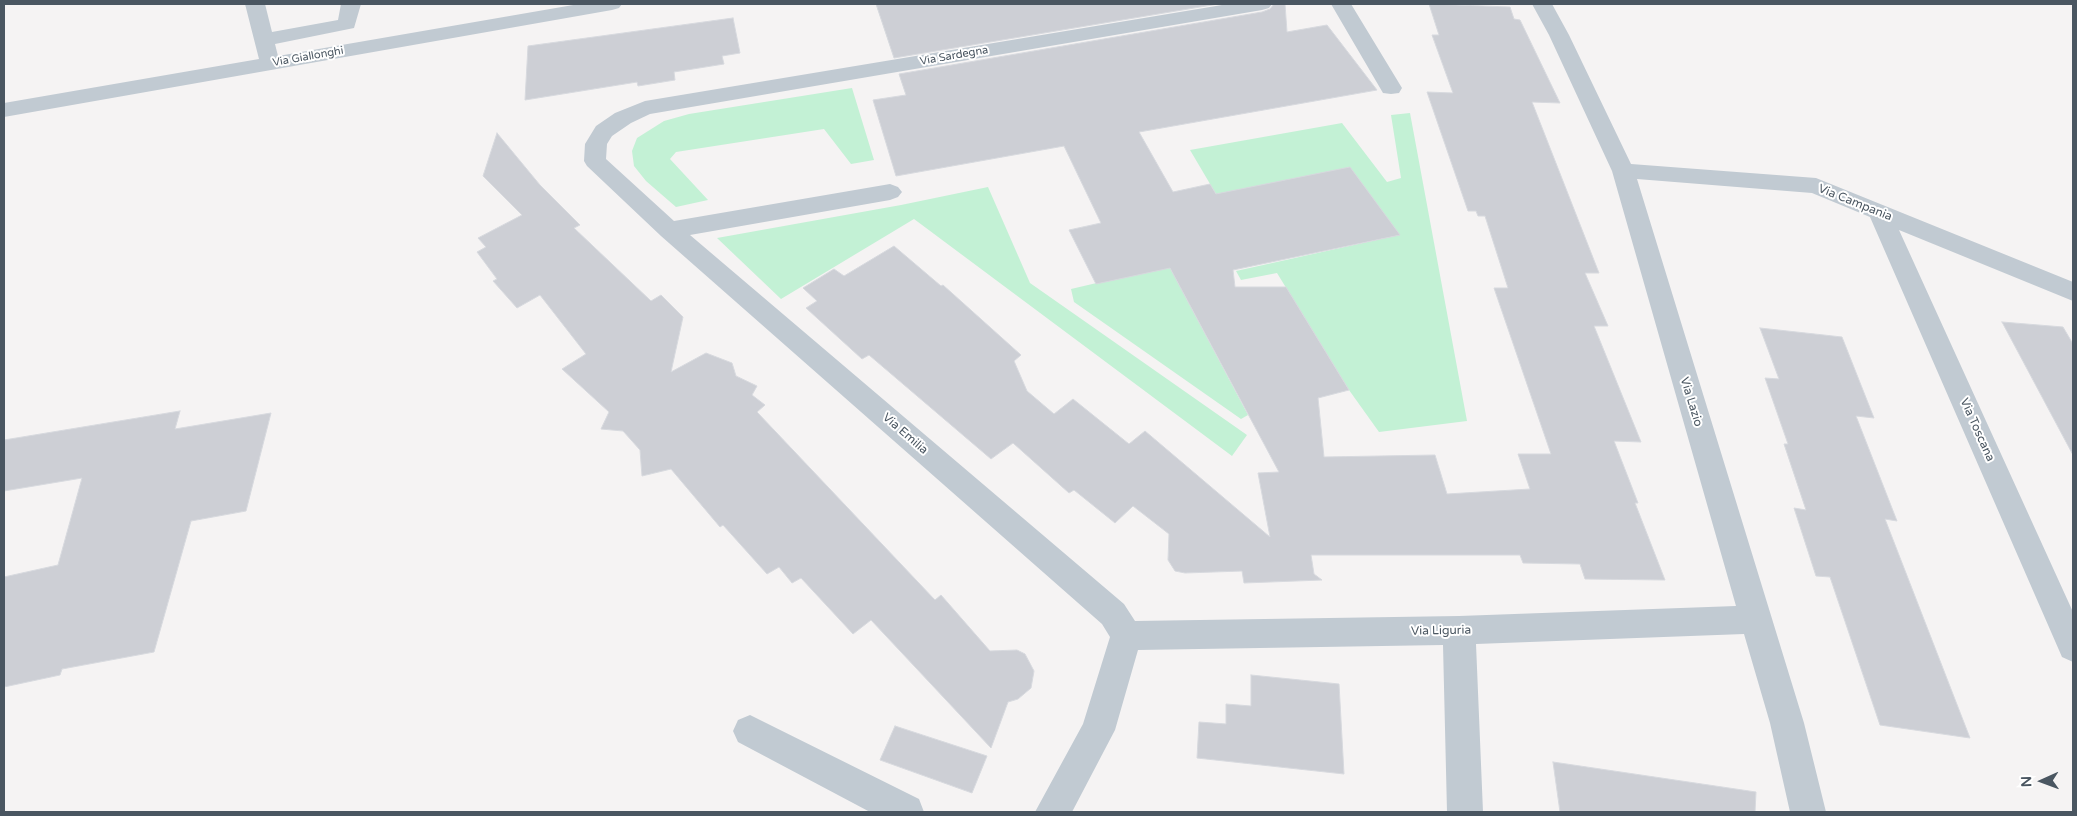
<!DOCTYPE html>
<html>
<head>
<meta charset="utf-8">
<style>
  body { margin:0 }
  #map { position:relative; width:2077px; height:816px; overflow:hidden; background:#f5f3f3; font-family:"Varela Round",sans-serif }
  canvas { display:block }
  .frame { position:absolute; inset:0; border:5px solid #4a5661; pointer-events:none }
  .north { position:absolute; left:2017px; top:756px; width:50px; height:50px; -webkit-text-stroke:4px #fff; paint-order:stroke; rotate:268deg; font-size:14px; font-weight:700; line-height:20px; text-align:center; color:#4a5661 }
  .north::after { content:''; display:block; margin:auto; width:18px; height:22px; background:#4a5661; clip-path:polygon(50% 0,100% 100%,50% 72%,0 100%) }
</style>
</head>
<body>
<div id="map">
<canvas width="2077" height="816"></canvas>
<div class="frame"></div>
<div class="north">N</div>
</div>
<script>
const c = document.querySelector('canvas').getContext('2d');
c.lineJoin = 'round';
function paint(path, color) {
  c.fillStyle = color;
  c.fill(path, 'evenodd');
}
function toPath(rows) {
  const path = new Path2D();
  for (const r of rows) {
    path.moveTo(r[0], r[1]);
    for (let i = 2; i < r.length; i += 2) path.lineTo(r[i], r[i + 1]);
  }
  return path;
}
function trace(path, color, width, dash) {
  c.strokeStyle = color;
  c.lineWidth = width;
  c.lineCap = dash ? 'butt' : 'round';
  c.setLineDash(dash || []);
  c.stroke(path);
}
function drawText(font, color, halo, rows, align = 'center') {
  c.font = font + ' "Varela Round",sans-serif';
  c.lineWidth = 4;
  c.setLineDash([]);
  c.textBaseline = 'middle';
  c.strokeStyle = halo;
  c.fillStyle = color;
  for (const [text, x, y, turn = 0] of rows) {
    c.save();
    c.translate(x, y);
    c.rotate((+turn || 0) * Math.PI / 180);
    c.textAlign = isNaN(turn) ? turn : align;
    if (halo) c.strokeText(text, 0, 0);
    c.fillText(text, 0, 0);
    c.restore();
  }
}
paint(toPath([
  [852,88,874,160,851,164,824,129,676,152,670,159,708,200,676,207,646,181,634,166,632,151,637,138,664,121,689,114],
  [1410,113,1467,421,1379,432,1349,390,1277,273,1241,280,1236,271,1399,235,1216,194,1190,150,1342,123,1387,182,1401,178,1391,115],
  [988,187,1030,283,1247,435,1232,456,914,219,781,299,717,238,901,205],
  [1169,266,1248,415,1241,419,1074,302,1071,289]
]), '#c3f1d5');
const building = toPath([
  [876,4,1218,4,894,58,876,4],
  [1274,4,1285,4,1287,32,1327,25,1377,90,1139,132,1173,192,1210,184,1216,194,1350,167,1400,235,1233,270,1235,287,1286,287,1349,390,1318,398,1324,457,1435,455,1447,494,1530,489,1518,454,1551,454,1494,288,1508,288,1485,216,1478,216,1476,211,1468,211,1427,92,1453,93,1432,35,1439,35,1429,4,1510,7,1514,19,1520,20,1560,103,1532,102,1599,273,1585,273,1608,326,1594,326,1641,442,1614,441,1638,503,1635,503,1665,580,1585,579,1580,564,1523,563,1520,555,1311,555,1314,574,1322,580,1244,583,1242,571,1185,573,1175,571,1168,560,1169,534,1133,506,1115,523,1074,490,1069,493,1013,443,991,459,869,355,862,359,806,308,817,301,803,288,834,269,844,276,894,246,941,286,943,285,1021,355,1014,361,1027,391,1054,414,1073,399,1129,444,1145,431,1270,537,1258,473,1279,472,1170,268,1096,284,1069,230,1101,223,1064,146,896,176,873,100,906,95,899,74,1262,12,1270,9,1274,4],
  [733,18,740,53,722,56,724,64,674,72,675,80,638,86,637,82,525,100,528,46,733,18],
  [497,133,540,185,580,225,574,228,651,301,661,295,683,317,671,372,706,353,732,363,736,376,757,386,752,395,765,405,757,412,935,600,941,595,990,651,1017,650,1025,654,1034,671,1031,688,1018,699,1008,702,991,748,871,620,853,634,801,578,792,583,779,567,767,574,723,525,720,527,671,469,642,476,640,450,623,431,601,429,609,412,562,369,586,354,540,295,517,308,493,281,497,279,477,252,486,247,478,238,522,215,483,176,497,133],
  [2002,322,2063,327,2073,344,2073,455,2002,322],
  [1760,328,1842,337,1874,418,1856,416,1897,521,1885,519,1970,738,1880,725,1830,577,1816,576,1794,508,1806,510,1784,444,1788,444,1765,378,1779,379,1760,328],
  [180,411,175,429,271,413,246,511,191,521,154,652,62,669,60,675,4,687,4,577,58,565,82,478,4,491,4,440,180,411],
  [1251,675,1339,684,1344,774,1197,758,1199,722,1226,724,1226,704,1251,706,1251,675],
  [895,726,987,756,972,793,880,760,895,726],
  [1553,762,1756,792,1755,812,1560,812,1553,762]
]);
paint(building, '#cdcfd5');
trace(building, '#d7d9de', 1);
paint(toPath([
  [245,4,265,4,272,32,338,20,341,4,361,4,354,28,275,44,278,56,579,4,622,4,619,8,612,10,4,117,4,103,259,59,245,4],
  [1228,4,1272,4,1269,8,1262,10,650,114,631,123,612,136,607,144,606,159,674,221,890,184,898,187,902,192,898,197,890,200,690,235,1124,604,1135,621,1459,616,1736,606,1612,171,1549,35,1532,4,1552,4,1569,35,1631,164,1816,178,2073,282,2073,301,1899,230,2073,612,2073,662,2062,657,1870,217,1812,193,1637,179,1804,723,1826,812,1790,812,1770,723,1744,634,1476,644,1483,812,1447,812,1443,645,1138,650,1115,730,1072,812,1035,812,1083,724,1110,637,1102,624,661,236,587,166,584,161,585,144,596,126,615,113,645,101,1228,4],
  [1331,4,1351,4,1402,88,1399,93,1391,94,1383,93,1331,4],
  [750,715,919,799,924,812,870,812,738,742,733,731,738,720,750,715]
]), '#c1cad2');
drawText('11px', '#4a5661', '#fff', [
  ["Via Sardegna",954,56,-10],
  ["Via Giallonghi",308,57,-10]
]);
drawText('12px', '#4a5661', '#fff', [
  ["Via Campania",1855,203,22],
  ["Via Lazio",1691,402,73],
  ["Via Toscana",1977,430,66],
  ["Via Emilia",905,434,41],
  ["Via Liguria",1441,631,-1]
]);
</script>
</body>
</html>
